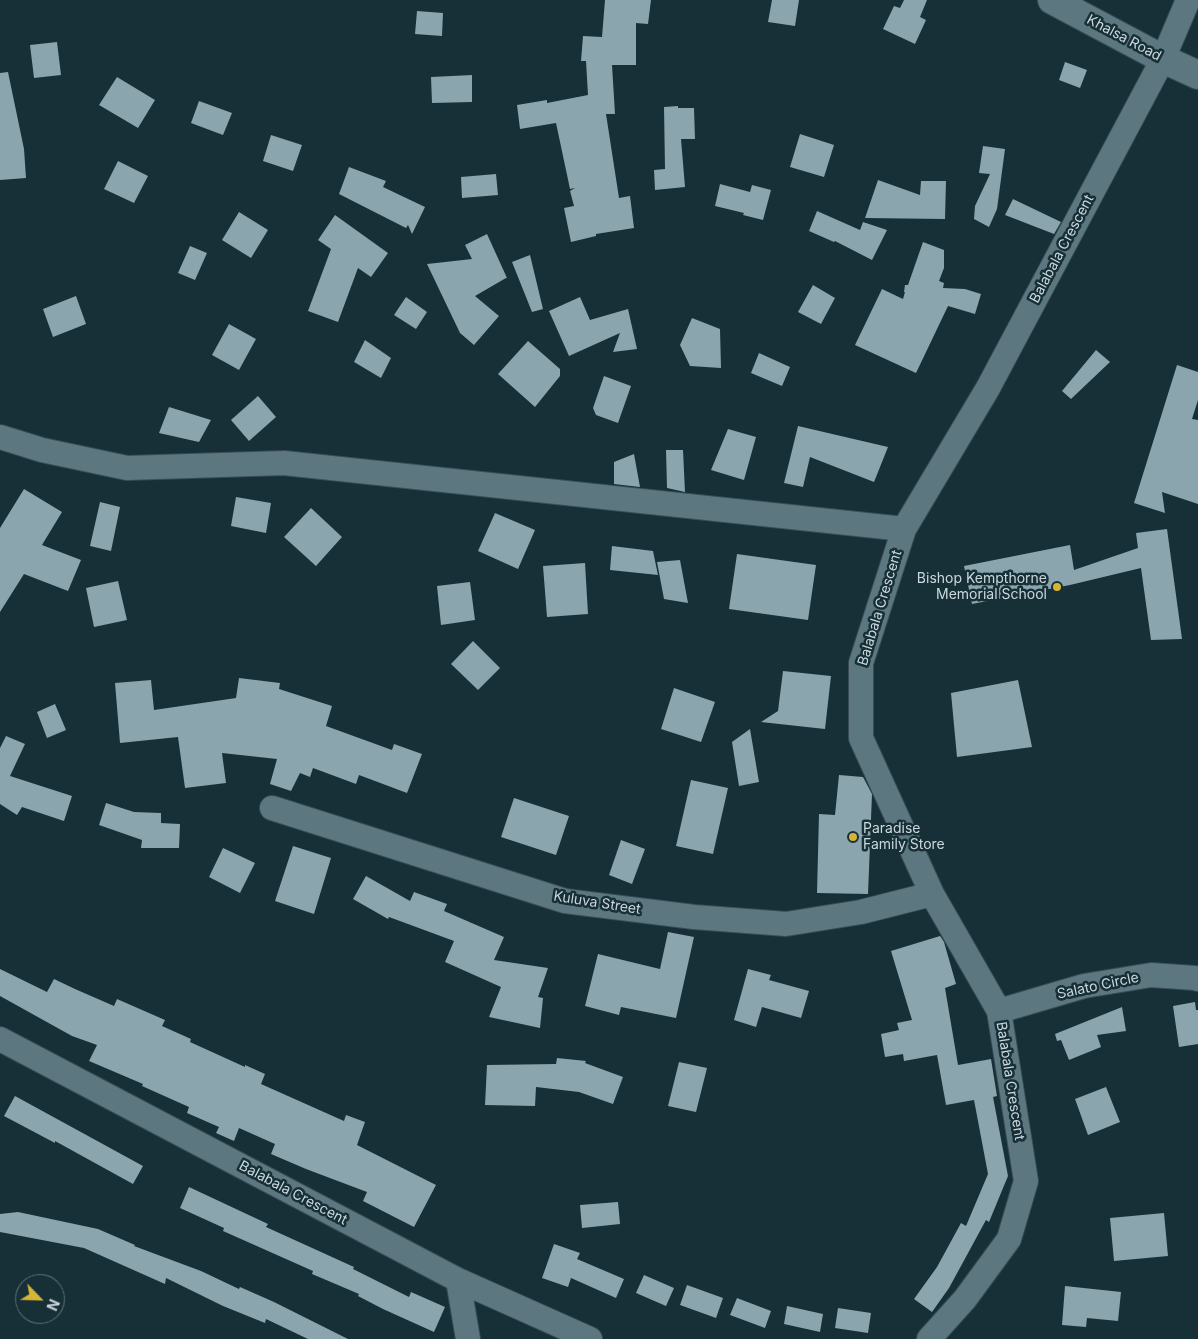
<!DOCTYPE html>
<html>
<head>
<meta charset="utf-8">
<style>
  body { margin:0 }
  #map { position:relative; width:1198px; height:1339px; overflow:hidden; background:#172f37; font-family:Inter,sans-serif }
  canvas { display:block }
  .north { position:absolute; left:15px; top:1274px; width:50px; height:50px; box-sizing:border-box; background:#172f37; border:1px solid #5f7379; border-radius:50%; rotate:114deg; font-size:14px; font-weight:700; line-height:20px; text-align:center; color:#cad8dd }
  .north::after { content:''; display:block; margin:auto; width:18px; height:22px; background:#d6b534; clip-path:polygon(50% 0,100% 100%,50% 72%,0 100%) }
</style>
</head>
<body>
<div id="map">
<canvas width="1198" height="1339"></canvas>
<div class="north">N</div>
</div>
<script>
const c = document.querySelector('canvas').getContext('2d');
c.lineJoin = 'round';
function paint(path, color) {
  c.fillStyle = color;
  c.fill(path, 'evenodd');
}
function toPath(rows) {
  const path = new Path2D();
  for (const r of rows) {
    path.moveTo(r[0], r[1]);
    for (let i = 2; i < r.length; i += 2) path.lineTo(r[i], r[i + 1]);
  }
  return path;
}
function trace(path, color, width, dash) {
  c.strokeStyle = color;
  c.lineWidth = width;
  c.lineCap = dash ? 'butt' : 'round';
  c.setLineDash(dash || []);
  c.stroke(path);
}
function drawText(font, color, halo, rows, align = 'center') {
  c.font = font + ' Inter,sans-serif';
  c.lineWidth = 5;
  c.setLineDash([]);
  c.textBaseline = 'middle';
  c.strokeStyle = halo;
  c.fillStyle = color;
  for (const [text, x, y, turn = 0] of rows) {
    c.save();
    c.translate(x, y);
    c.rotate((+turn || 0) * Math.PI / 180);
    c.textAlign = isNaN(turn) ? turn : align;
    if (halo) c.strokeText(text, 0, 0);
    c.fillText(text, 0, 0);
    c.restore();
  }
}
paint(toPath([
  [605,0,651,0,648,24,636,23,636,65,612,65,615,114,606,114,619,198,630,196,634,228,596,234,596,236,571,242,564,208,574,206,570,191,575,188,570,189,556,123,520,129,517,105,547,100,547,103,588,95,586,61,581,61,583,36,602,37],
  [772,0,799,0,795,26,768,22],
  [904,0,927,0,920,17,926,20,915,44,883,29,894,6,900,8],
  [417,11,443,13,442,36,415,34],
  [57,42,61,75,34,78,30,45],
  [1065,62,1087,70,1080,88,1059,80],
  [8,72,24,149,26,178,0,180,0,73],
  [472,75,472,102,432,103,431,77],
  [117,77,155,100,138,128,99,105],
  [199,101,232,113,223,135,191,123],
  [678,106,678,108,694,108,695,139,681,139,685,187,655,190,654,170,665,169,664,107],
  [800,134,834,145,824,177,790,167],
  [271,135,302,145,293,171,263,161],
  [983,146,1005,149,997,209,989,227,974,219,975,206,990,174,979,173],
  [118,161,148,176,134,203,104,189],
  [349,167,386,181,383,187,425,207,412,234,408,225,406,228,339,194],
  [496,174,498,195,462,198,461,177],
  [878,180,920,195,921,181,946,181,945,219,865,218],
  [720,184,750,192,752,185,771,190,763,220,743,215,744,213,715,206],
  [1013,199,1061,222,1054,234,1005,215],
  [817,211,860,230,863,222,887,230,872,260,835,241,834,242,809,231],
  [239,212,268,230,251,258,222,240],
  [335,215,388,253,371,277,358,268,338,322,308,311,331,249,318,240],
  [487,234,507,278,506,278,475,296,499,316,474,345,460,333,427,264,472,259,465,245],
  [923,242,944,250,944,268,939,281,944,283,943,288,965,289,981,294,975,314,948,306,916,373,855,345,882,289,903,299,905,292,904,292,905,285,908,285],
  [190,246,207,253,195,280,178,273],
  [530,255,543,309,532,312,512,262],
  [813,285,835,298,821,324,798,312],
  [76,296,86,324,53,337,43,309],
  [406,297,427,312,416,329,394,315],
  [580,297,590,320,628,309,637,349,613,352,620,333,569,356,549,311],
  [692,318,720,329,721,368,690,366,680,345],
  [229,324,256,339,239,370,212,355],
  [365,340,391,358,381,378,354,362],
  [528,341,560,369,560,376,535,407,498,374],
  [1096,350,1110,362,1071,399,1062,391],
  [759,353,790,367,782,386,751,373],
  [1177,365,1198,372,1198,400,1192,419,1198,420,1198,504,1162,492,1165,513,1134,503],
  [604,376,631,386,618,423,596,415,593,408],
  [258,396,276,417,249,441,231,420],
  [169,407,211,420,199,442,159,433],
  [798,426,888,447,874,482,810,457,803,487,784,483],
  [728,429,756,437,744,480,711,470],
  [666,450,683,450,685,492,667,488],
  [634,454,640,487,614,484,614,462],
  [24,489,62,512,42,545,81,560,68,591,24,574,0,612,0,528],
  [236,497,271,503,266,533,231,526],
  [100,502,120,507,111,551,90,546],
  [311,508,342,537,316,566,284,537],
  [495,513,535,530,518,569,478,551],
  [1167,529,1182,639,1151,640,1141,568,1070,585,972,604,964,566,1070,545,1074,570,1138,548,1136,533],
  [612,546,653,551,658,575,610,570],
  [737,554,816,565,808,620,729,609],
  [680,560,688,603,664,599,657,562],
  [585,563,588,614,547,617,543,566],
  [118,581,127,620,94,627,86,588],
  [470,582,475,620,441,625,437,586],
  [473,641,500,668,478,690,451,664],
  [783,671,831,676,825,729,761,722,778,711],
  [239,678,280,683,279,689,332,706,326,726,392,750,394,744,422,754,407,793,359,775,356,784,313,768,310,777,300,773,291,791,270,784,277,759,222,753,226,783,185,788,178,737,120,743,115,683,151,680,154,710,236,698],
  [1018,680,1032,747,957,757,951,693],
  [674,688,715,702,701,742,661,729],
  [55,704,66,730,47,738,37,712],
  [750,729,759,782,739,786,732,742],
  [6,736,25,744,10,776,72,796,64,821,22,807,17,815,0,804,0,748],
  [839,775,863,777,872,794,868,894,817,893,819,814,835,815],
  [691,780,728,788,713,854,676,846],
  [514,798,569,816,556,855,501,837],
  [106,803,134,812,161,813,161,823,180,824,179,848,141,848,142,840,99,825],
  [621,840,645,849,632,884,609,875],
  [293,846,331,858,314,914,275,901],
  [223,848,255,863,240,893,209,877],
  [366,876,410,901,414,892,447,904,444,911,504,937,494,960,548,968,538,997,543,998,540,1028,489,1017,501,987,445,962,454,941,389,917,388,919,353,899],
  [668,932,694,937,676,1018,621,1007,619,1015,585,1006,598,954,660,969],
  [940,936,944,942,956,984,945,988,958,1065,991,1059,997,1096,993,1097,1008,1176,989,1222,986,1220,949,1288,932,1312,914,1299,937,1267,961,1223,966,1226,988,1174,974,1100,946,1105,937,1055,904,1061,903,1054,885,1057,881,1034,899,1030,897,1023,912,1020,891,951],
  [0,969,47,992,54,979,75,989,114,1006,117,999,165,1020,162,1026,191,1039,190,1042,245,1067,245,1065,265,1074,261,1084,344,1121,346,1115,365,1122,357,1145,436,1185,414,1227,363,1201,367,1192,306,1169,271,1154,275,1144,239,1128,234,1141,216,1133,219,1127,187,1113,189,1107,142,1086,143,1084,89,1061,97,1045,72,1036,0,996],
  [748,969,771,975,769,980,809,991,801,1018,762,1007,756,1027,734,1020],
  [1195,1002,1196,1010,1198,1010,1198,1044,1179,1047,1173,1006],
  [1122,1007,1126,1031,1097,1035,1101,1047,1069,1060,1061,1040,1057,1041,1055,1034],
  [557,1058,586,1061,585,1063,623,1077,613,1104,579,1092,536,1087,535,1106,485,1105,487,1065,556,1064],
  [679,1062,707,1068,696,1112,668,1106],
  [1106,1087,1120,1122,1088,1135,1075,1099],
  [15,1096,143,1166,133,1184,55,1141,55,1143,4,1116],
  [189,1187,268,1224,266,1227,354,1267,353,1269,409,1297,411,1292,445,1307,434,1332,383,1309,358,1296,359,1294,312,1274,313,1271,223,1231,224,1228,180,1208],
  [618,1202,620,1224,582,1228,580,1205],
  [18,1212,98,1229,135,1245,134,1246,201,1271,239,1289,240,1287,274,1302,348,1339,308,1339,266,1319,265,1323,223,1306,166,1278,165,1284,84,1248,0,1232,0,1214],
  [1164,1213,1168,1256,1114,1261,1110,1218],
  [554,1244,580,1253,577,1259,624,1279,616,1298,571,1278,568,1287,542,1278],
  [644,1275,674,1288,666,1306,636,1293],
  [687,1285,723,1298,716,1318,680,1305],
  [1065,1286,1121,1292,1118,1321,1087,1318,1086,1327,1062,1325],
  [737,1298,771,1311,765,1328,730,1315],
  [787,1306,823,1314,820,1332,784,1324],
  [838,1308,871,1313,868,1333,835,1328]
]), '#8aa5ae');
const street = toPath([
  [0,437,42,450,127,468,284,463,904,529],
  [272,808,565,901,694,917,786,924,861,912,932,894],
  [999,1011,1084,986,1151,975,1195,978,1198,979],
  [0,1039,458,1280,590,1339],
  [458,1280,468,1339],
  [929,1339,965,1299,1009,1239,1026,1181,999,1011,932,894,861,738,861,663,904,529,988,388,1163,59,1188,0]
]);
const secondary = toPath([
  [1052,0,1163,59,1198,75]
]);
trace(street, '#394d53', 26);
trace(secondary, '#394d53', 30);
trace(street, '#5d7780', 24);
trace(secondary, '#5d7780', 28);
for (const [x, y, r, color] of [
  [1057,587,5,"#d6b534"],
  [853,837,5,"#d6b534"]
]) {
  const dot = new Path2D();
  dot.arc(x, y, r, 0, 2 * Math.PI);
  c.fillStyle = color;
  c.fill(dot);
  trace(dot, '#172f37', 2);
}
drawText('14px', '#cad8dd', '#172f37', [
  ["Khalsa Road",1124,38,28],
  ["Balabala Crescent",1062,249,-62],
  ["Balabala Crescent",880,608,-73],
  ["Kuluva Street",597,903,9],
  ["Salato Circle",1098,986,-12],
  ["Balabala Crescent",1010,1081,81],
  ["Balabala Crescent",293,1193,28]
]);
drawText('14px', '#cad8dd', '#172f37', [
  ["Bishop Kempthorne",1047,579],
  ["Memorial School",1047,595],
  ["Paradise",863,829,"left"],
  ["Family Store",863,845,"left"]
], 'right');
</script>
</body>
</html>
